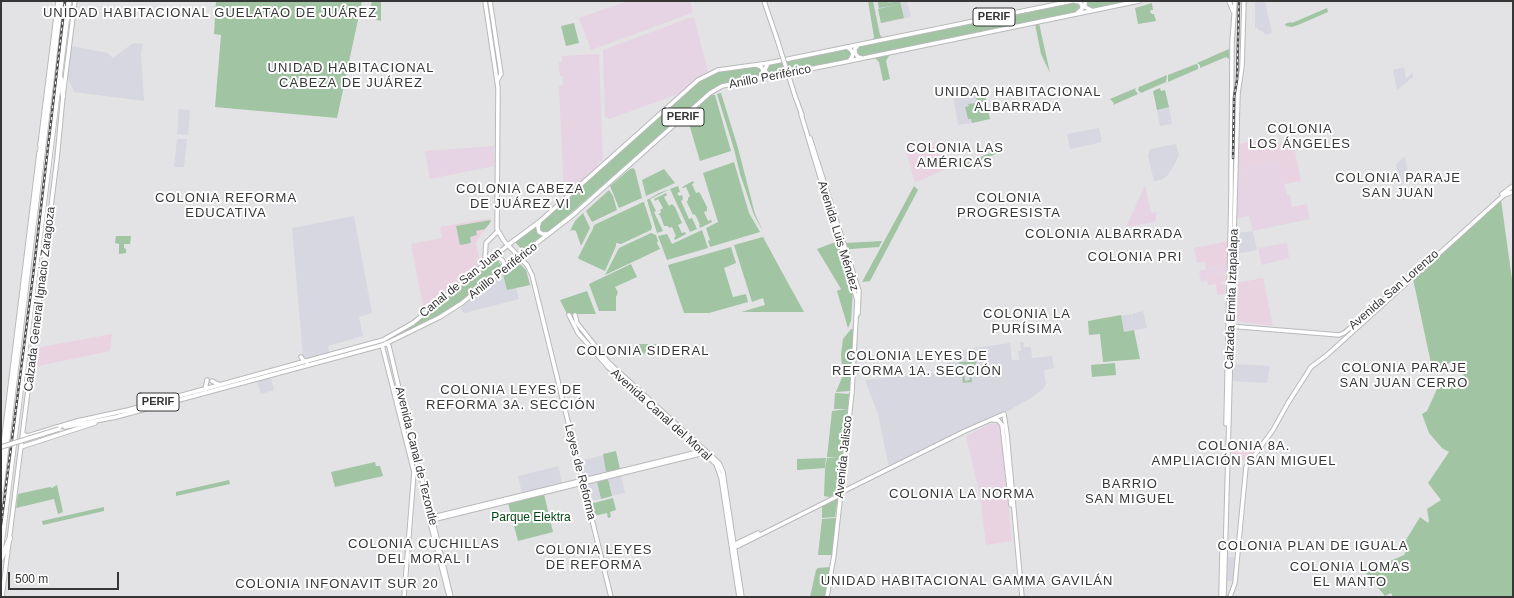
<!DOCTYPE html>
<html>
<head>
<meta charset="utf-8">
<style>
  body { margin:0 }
  #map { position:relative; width:1514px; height:598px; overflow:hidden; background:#e3e3e5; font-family:Helvetica,sans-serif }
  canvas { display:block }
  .frame { position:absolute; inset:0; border:2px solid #363637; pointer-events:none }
  .scale { position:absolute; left:8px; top:572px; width:111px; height:18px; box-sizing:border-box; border:2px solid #363637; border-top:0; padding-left:5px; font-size:12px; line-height:14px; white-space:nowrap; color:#363637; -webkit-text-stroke:3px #fff; paint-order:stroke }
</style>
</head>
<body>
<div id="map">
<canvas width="1514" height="598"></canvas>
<div class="frame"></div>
<div class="scale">500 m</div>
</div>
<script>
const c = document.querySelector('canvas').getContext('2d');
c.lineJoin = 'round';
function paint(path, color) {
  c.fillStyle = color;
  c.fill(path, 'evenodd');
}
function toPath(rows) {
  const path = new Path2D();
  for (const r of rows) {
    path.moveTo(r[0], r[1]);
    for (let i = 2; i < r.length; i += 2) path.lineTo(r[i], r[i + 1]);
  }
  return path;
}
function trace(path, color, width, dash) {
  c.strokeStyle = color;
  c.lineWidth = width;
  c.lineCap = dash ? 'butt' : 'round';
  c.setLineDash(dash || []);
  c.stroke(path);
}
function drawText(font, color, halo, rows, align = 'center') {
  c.font = font + ' Helvetica,sans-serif';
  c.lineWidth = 4;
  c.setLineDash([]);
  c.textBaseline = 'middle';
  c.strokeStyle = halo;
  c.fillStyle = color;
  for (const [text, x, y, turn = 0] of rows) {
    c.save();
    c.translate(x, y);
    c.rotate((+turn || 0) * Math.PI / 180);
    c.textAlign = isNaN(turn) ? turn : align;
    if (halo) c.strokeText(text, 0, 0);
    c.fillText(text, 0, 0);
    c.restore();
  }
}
paint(toPath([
  [1264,140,1265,147,1293,141,1301,181,1285,184,1279,160,1239,169,1239,144],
  [946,141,950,167,915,183,905,147],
  [491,218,490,223,478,239,476,244,479,258,478,266,424,311,411,244,442,238,440,227],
  [1228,241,1227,265,1206,269,1205,262,1197,263,1194,248],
  [1225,273,1226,281,1221,282,1222,284,1225,284,1225,294,1217,295,1216,284,1208,285,1207,277],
  [1263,278,1273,326,1235,321,1233,318,1236,283],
  [112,334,110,351,38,366,34,364,33,362,35,348],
  [1253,450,1255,452,1250,460,1231,460,1231,451],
  [1007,492,1012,541,986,545,980,496]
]), '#e9d3e0');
paint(toPath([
  [628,1,690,1,693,12,692,13,591,50,579,18],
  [692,17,694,18,708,71,698,78,681,93,609,119,605,116,603,50],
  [599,54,603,161,598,161,598,166,596,169,564,198,559,86,563,85,563,76,560,76,559,62,562,62,562,56],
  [494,146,494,166,430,179,425,151],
  [1280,160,1287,195,1290,195,1292,207,1307,204,1310,219,1253,231,1249,216,1237,218,1239,169],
  [1145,185,1151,213,1157,212,1155,222,1126,227],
  [1287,243,1289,258,1262,265,1258,248],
  [1227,265,1225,268,1227,272,1207,277,1207,280,1201,282,1199,271],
  [999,423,1003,445,1007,492,980,496,966,436,990,424]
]), '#e6d3e3');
paint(toPath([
  [877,1,907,1,911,17,881,23],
  [1255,1,1265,1,1272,33,1266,35,1262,31,1258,30,1258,28,1255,28],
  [133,43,143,44,141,53,144,101,74,92,67,76,71,46,108,53,113,58],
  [1404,67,1406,78,1413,73,1413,77,1397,90,1393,70],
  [975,92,977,103,969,105,972,123,958,125,953,96],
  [1169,107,1172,124,1160,126,1157,110],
  [179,109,190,110,188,135,177,134],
  [1099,128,1102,142,1070,149,1067,134],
  [177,139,187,139,184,167,174,167],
  [1176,144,1179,155,1175,164,1167,176,1161,180,1154,181,1148,156,1150,149],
  [1405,156,1409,179,1399,186,1396,164],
  [354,216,372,313,359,317,363,336,328,346,330,355,308,361,303,357,292,228],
  [1253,231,1257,250,1236,254,1237,233],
  [516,263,519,263,526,270,530,285,516,288,519,299,465,313,462,312,461,309,462,306],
  [1143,311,1147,328,1124,332,1121,316,1131,314,1133,322,1132,314],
  [1020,342,1024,342,1024,347,1031,347,1032,358,1052,356,1054,368,1044,370,1046,384,1043,389,1031,398,1008,411,889,468,878,414,865,380,949,371,945,351,953,350,954,351,1010,343,1012,360,1019,360,1018,351,1021,351],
  [1233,364,1270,366,1267,383,1233,381],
  [271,378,274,390,261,394,257,381],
  [615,452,619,469,584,478,580,461],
  [558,466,562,483,522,493,518,476],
  [621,476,625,493,612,496,608,479],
  [597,482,601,499,591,501,586,484],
  [1228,557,1237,557,1234,581,1227,581]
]), '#d6d7e0');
paint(toPath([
  [216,1,362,1,337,118,215,107,221,35,214,34],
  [372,1,381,1,381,21,368,17],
  [868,1,873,1,880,35,883,38,873,40,874,37],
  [882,1,892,1,887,3,900,1,904,18,881,23,878,9,896,5,879,8,878,2],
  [1086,1,1133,1,1090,9,1086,8],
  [1075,2,1078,3,1080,6,1079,10,1076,12,862,58,856,55,855,51,859,45],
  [1152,3,1153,10,1151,10,1150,12,1152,14,1154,14,1156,21,1138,24,1135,8],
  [1327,8,1328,12,1298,25,1292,27,1286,26,1285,24,1291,22,1292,23],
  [574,23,579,43,566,46,561,26],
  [1039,23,1050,73,1041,54,1035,24],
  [846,48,850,52,851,55,847,61,770,75,768,74,766,67,768,65],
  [1229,49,1229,59,1226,57,1200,68,1200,65,1197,63],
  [890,54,886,61,890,79,883,81,879,62,874,57],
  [1196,64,1198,65,1198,69,1168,82,1168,75],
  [757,66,760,68,762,71,758,77,723,84,714,88,549,232,545,233,540,231,539,224,541,222,699,81,719,71],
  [1167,75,1166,82,1141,93,1138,90,1139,87],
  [1136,88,1135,90,1138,94,1113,105,1114,103,1110,99],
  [1160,88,1161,91,1165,90,1169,107,1157,110,1153,91],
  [721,93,738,148,755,214,763,231,754,215,740,174,734,149,717,94],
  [711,95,715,95,731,151,700,161,687,117],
  [985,95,986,101,979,103,980,107,987,106,990,119,972,123,971,119,968,119,965,107,969,106,968,104,977,103,976,97],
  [1002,148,1003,151,960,169,959,166],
  [734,162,749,213,760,232,710,247,708,241,710,240,706,228,718,222,703,173],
  [630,169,633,168,635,170,642,198,619,208,610,186],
  [664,169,675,183,646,196,642,180],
  [693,181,694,183,692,184,696,193,699,192,701,195,707,207,707,211,704,212,708,221,711,220,712,222,700,228,699,225,702,224,700,225,696,216,694,214,693,215,687,202,686,203,688,200,688,198,690,196,686,187,683,188,682,187],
  [678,186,680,192,677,193,679,196,682,195,683,199,681,201,689,219,692,218,697,229,690,232,670,189,650,199,656,211,654,212,663,231,657,233,647,200,659,193],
  [914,186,918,190,870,281,862,282],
  [609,190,613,196,617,210,592,222,586,211],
  [666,193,667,195,664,197,669,206,672,204,675,207,682,223,678,225,682,233,685,232,686,234,675,240,674,238,676,236,672,227,669,228,668,226,664,226,660,215,658,215,661,212,660,210,663,208,658,199,655,201,654,199],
  [1501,200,1513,287,1513,597,1393,597,1391,593,1385,596,1365,572,1404,555,1406,551,1401,548,1420,517,1428,523,1429,521,1427,509,1441,500,1428,483,1449,452,1442,448,1429,433,1422,414,1427,411,1437,389,1444,383,1457,385,1466,382,1458,361,1432,368,1413,279],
  [643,202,644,202,652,227,651,230,621,244,616,243,616,246,605,271,579,259,578,258,590,234,592,231,594,225],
  [583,213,590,228,581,246,576,231,573,230,570,231,575,221],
  [491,220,490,223,485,229,476,231,477,235,470,237,471,243,460,245,456,226],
  [537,224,536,228,546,236,524,252,515,242],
  [702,230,708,248,667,260,658,236,667,234,672,244],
  [651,233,656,235,658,241,657,243,660,249,605,275,619,248],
  [116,236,131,236,130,244,124,244,124,248,126,249,126,253,119,254,119,244,115,243],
  [763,237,782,272,804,312,741,312,765,305,763,298,752,302,734,245],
  [838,241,853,289,851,321,848,328,837,291,841,289,817,249],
  [882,241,879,247,851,249,848,250,845,243],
  [731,247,736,263,724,268,733,297,746,294,748,302,709,313,684,313,668,265],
  [498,259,499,263,503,265,502,266,459,305,423,325,385,341,406,330,481,269,494,260],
  [516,263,519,263,526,270,530,285,507,290,503,274],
  [631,264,637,277,615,287,618,292,616,297,616,311,599,311,589,284],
  [587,291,596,314,567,314,560,300],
  [1121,315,1124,332,1134,330,1140,359,1103,362,1100,334,1089,335,1088,321],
  [851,329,854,329,850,391,836,392,843,375,841,355,843,339],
  [637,344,657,344,663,354,624,353,624,350,636,350],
  [958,359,960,359,961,362,976,361,977,369,970,370,972,382,963,383,961,371,964,371,965,381,970,380,969,370,968,364,963,365,964,370,960,370],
  [1115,363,1116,375,1092,377,1091,365],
  [835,393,849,394,848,409,834,409],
  [848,409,847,430,838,494,829,497,824,496,825,469,827,458,838,458,827,457,832,411],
  [616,451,620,469,606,472,603,454],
  [826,458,825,468,797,470,797,459],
  [375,462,376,466,380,466,383,476,335,487,331,472],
  [608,479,612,496,601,499,597,482],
  [229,480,230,484,176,496,176,492],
  [57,485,63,512,58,514,54,499,16,508,18,494,50,487,52,488],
  [544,494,553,532,518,541,508,503],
  [838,497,835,517,822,518,822,505],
  [613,498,616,510,610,512,611,517,608,518,607,513,593,516,590,504],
  [104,507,104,511,43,525,42,521],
  [836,518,832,555,818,555,822,519],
  [831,567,826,597,810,597,816,570,818,568]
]), '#a1c4a3');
const major = toPath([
  [485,1,498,88,497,229,504,241,527,265,532,275,611,597],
  [490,1,501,74,497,81],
  [764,1,777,39],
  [1074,1,1080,2,1082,6,1082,9,1077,13],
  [1085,1,1085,7,1091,10],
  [1229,1,1233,11],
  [858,45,855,49,855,53,858,57,861,58],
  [847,47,850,49,853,53,852,57,849,61],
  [768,63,765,70,766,73,770,76],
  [756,65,761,67,763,70,762,75,759,78],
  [795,96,802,115],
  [801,114,857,300,852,392,834,555,827,597],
  [810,138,859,291,858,314],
  [40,145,58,1],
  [1502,194,1513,186],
  [539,223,538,227,539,232,543,234,548,234],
  [493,259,499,258,503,261,504,264,501,270],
  [483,264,485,258,486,243,498,231],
  [569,315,578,333,608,367,716,464,721,478,739,597],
  [575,315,577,323,608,362,719,463,723,472,742,597],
  [1229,326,1327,334,1339,335,1344,333,1365,316,1433,256],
  [386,343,389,346,415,457,427,497,451,597],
  [382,345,414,472,404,597],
  [301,357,303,360,307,362],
  [212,381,220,385],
  [205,390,207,380],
  [993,420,998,420,1002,425,1011,505],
  [1226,424,1231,194,1232,43,1235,1],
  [65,427,116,417,383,345,440,317,462,303,494,276,573,215,710,93,722,86,835,64,1139,1],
  [23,434,26,436,31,435,77,421,128,410,383,340,413,323,508,245,539,222,698,80,718,70,769,63,1072,1],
  [21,447,95,423],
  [1,461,39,153],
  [840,493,965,431,1004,414,1007,434,1022,597],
  [429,518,702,451],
  [432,520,704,453],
  [431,526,449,596],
  [733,545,758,533],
  [733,547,738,546,840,495],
  [2,597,57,159,63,96,75,1],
  [1221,597,1222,550],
  [1224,597,1238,93,1242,67,1244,1],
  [1230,597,1235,583,1236,572,1246,467,1273,430,1288,403,1311,367,1327,355,1504,195,1513,192]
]);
const highway = toPath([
  [61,79,63,96],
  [40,154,41,144],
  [1,490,61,1],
  [1,548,69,1],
  [1,559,10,538]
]);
trace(major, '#b9b9bb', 5.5);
trace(highway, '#b9b9bb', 6);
trace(major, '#fff', 3.5);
trace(highway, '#fff', 4.5);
const rail = toPath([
  [1233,158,1234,97,1237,80,1239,1],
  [1,525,33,276,65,1]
]);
trace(rail, '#4d4d4e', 2.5);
trace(rail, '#fff', 1, [3]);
const majorBridge = toPath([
  [777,39,795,96],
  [1,447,59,429]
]);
trace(majorBridge, '#b9b9bb', 5.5, []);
trace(majorBridge, '#fff', 3.5);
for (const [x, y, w] of [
  [994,17,42],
  [683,117,42],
  [158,402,42]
]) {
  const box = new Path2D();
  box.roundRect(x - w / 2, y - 9, w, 18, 3);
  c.fillStyle = '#fff';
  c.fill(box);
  trace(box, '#363637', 1);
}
drawText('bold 11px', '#363637', null, [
  ["PERIF",994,17],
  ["PERIF",683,117],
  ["PERIF",158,402]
]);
drawText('12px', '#363637', '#fff', [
  ["Anillo Periférico",770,77,-11],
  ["Avenida Luis Méndez",838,236,73],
  ["Anillo Periférico",503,271,-38],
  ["Canal de San Juan",461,283,-39],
  ["Avenida San Lorenzo",1394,290,-41],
  ["Calzada General Ignacio Zaragoza",40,299,-83],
  ["Calzada Ermita Iztapalapa",1232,299,-88],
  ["Avenida Canal del Moral",661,415,42],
  ["Avenida Canal de Tezontle",416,456,76],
  ["Avenida Jalisco",844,457,-84],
  ["Leyes de Reforma",580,472,76]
]);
drawText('12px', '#004612', '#fff', [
  ["Parque Elektra",531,518]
]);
c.letterSpacing = '1px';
drawText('13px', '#363637', '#fff', [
  ["UNIDAD HABITACIONAL GUELATAO DE JUÁREZ",210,13],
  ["UNIDAD HABITACIONAL",351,68],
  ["CABEZA DE JUÁREZ",351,83],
  ["UNIDAD HABITACIONAL",1018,92],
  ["ALBARRADA",1018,107],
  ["COLONIA",1300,129],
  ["LOS ÁNGELES",1300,144],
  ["COLONIA LAS",955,148],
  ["AMÉRICAS",955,163],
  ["COLONIA PARAJE",1398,178],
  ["SAN JUAN",1398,193],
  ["COLONIA CABEZA",520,189],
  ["DE JUÁREZ VI",520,204],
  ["COLONIA REFORMA",226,198],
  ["EDUCATIVA",226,213],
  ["COLONIA",1009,198],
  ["PROGRESISTA",1009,213],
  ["COLONIA ALBARRADA",1104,234],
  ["COLONIA PRI",1135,257],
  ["COLONIA LA",1027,314],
  ["PURÍSIMA",1027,329],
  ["COLONIA SIDERAL",643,351],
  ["COLONIA LEYES DE",917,356],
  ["REFORMA 1A. SECCIÓN",917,371],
  ["COLONIA PARAJE",1404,368],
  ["SAN JUAN CERRO",1404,383],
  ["COLONIA LEYES DE",511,390],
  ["REFORMA 3A. SECCIÓN",511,405],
  ["COLONIA 8A.",1244,446],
  ["AMPLIACIÓN SAN MIGUEL",1244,461],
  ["BARRIO",1130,484],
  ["SAN MIGUEL",1130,499],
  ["COLONIA LA NORMA",962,494],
  ["COLONIA CUCHILLAS",424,544],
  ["DEL MORAL I",424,559],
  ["COLONIA PLAN DE IGUALA",1313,546],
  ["COLONIA LEYES",594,550],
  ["DE REFORMA",594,565],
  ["COLONIA LOMAS",1350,567],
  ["EL MANTO",1350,582],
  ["UNIDAD HABITACIONAL GAMMA GAVILÁN",967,581],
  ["COLONIA INFONAVIT SUR 20",337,584]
]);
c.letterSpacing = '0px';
</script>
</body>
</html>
